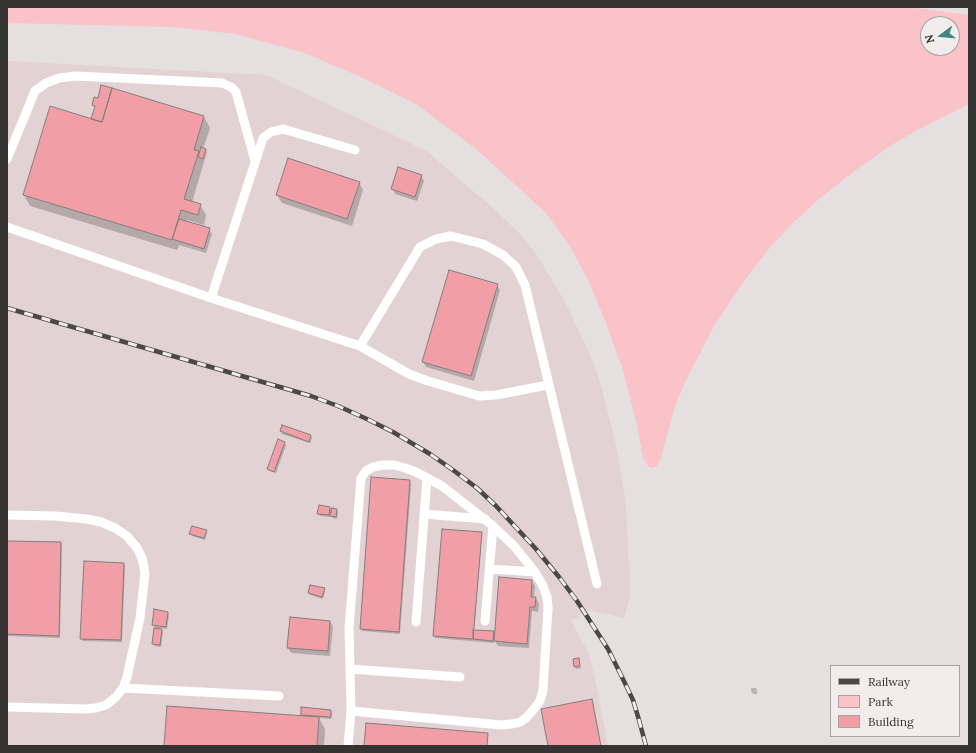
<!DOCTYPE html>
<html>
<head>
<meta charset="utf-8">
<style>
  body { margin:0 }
  #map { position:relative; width:976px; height:753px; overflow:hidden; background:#e6dfdf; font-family:Lora,serif }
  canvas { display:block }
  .frame { position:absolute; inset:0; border:8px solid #363333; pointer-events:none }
  .legend { position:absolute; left:830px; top:665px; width:130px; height:72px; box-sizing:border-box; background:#f3eced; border:1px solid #a7a2a3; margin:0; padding:5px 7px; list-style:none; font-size:12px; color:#363333 }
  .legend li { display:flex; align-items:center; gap:8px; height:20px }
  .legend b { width:20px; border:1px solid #a7a2a3 }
  .north { position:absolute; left:920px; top:16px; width:40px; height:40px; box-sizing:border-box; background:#f3eced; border:1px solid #a7a2a3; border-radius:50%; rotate:254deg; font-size:11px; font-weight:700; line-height:16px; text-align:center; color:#363333 }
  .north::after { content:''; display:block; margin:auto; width:14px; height:18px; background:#3f8785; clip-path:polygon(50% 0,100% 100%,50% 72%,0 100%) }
</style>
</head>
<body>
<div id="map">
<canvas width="976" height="753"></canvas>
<div class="frame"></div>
<ul class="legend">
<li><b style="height:5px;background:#4c4848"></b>Railway</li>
<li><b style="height:11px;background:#fac3c8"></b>Park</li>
<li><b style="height:11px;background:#f29ea7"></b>Building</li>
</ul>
<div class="north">N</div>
</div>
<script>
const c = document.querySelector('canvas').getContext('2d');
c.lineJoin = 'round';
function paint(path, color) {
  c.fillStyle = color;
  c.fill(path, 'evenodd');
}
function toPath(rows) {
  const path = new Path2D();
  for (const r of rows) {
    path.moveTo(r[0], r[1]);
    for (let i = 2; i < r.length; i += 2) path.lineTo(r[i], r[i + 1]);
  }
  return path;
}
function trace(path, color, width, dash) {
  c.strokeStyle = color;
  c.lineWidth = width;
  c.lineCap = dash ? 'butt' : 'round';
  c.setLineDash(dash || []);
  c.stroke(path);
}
paint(toPath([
  [7,61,266,75,425,150,493,208,522,236,535,252,563,298,589,352,599,379,614,436,620,468,625,497,630,575,630,598,624,618,593,611,591,609,571,621,588,652,596,683,608,746,7,746]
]), '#e2d2d3');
paint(toPath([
  [7,7,906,7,969,15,969,104,931,123,898,141,857,169,818,200,793,223,772,245,741,285,714,326,685,382,675,406,661,458,657,466,652,468,648,466,643,458,637,425,622,367,604,318,589,282,571,248,546,213,476,149,416,104,365,79,305,53,235,34,173,27,7,23],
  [928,24,952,24,952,48,928,48]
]), '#fac3c8');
paint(toPath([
  [102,87,204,117,210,128,203,149,206,150,207,152,192,202,200,205,206,215,204,225,187,220,186,222,209,229,212,234,206,253,179,245,177,250,30,206,24,195,92,120,95,109,93,105,98,99],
  [421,176,424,181,417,201,395,194,392,188],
  [359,182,363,190,352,226,282,203,277,195],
  [497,285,500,290,474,381,426,367,423,362],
  [283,426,311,436,312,438,310,443,282,434,281,431],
  [279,441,285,443,286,445,276,473,270,471,268,469],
  [410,481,411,484,400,634,362,631,361,629],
  [330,508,332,512,337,510,338,512,337,519,333,518,330,514,330,517,320,516,318,513],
  [206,531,207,533,205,540,192,536,191,534],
  [481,533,482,535,474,631,493,632,495,635,532,581,535,586,534,598,536,598,539,604,538,612,532,611,529,648,498,646,494,640,494,643,435,638,434,635],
  [7,542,61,543,62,545,60,638,7,636],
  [123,564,125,566,122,642,83,641,81,638],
  [324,589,325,592,323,599,310,595,309,593],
  [168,612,169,615,167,629,161,628,163,632,161,647,155,646,153,643,156,627,154,627,153,625],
  [330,621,333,627,330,656,291,653,288,648],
  [578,659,581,668,577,669,575,667],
  [751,688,756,688,757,691,757,694,753,694,751,691],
  [592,700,593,702,601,746,549,746],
  [331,711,332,713,331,719,319,718,325,729,324,746,165,746,303,717,302,715]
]), '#0003');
const building = toPath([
  [101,85,112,88,102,122,91,119,95,106,92,105,94,97,98,98,101,85],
  [112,88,204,116,194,150,199,151,184,199,201,204,198,215,181,210,172,240,23,195,50,106,102,122,112,88],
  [201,147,206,149,203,159,198,157,201,147],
  [288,158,360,182,347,219,276,195,288,158],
  [398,167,422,175,415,197,391,189,398,167],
  [179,219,210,228,204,249,172,239,179,219],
  [449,270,498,284,471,376,422,362,449,270],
  [282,425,311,435,309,442,280,431,282,425],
  [278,439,285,442,274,472,267,469,278,439],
  [371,477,410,480,399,632,360,629,371,477],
  [319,505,330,507,329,515,317,514,319,505],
  [332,508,337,509,336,517,330,516,332,508],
  [192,526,207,530,204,538,189,534,192,526],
  [442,529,482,532,473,639,433,636,442,529],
  [7,541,61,542,59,636,7,634,7,541],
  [84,561,124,563,121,640,80,639,84,561],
  [499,577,532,580,531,597,536,597,535,607,530,607,527,644,494,641,499,577],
  [310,585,325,588,322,597,308,593,310,585],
  [154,609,168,612,166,627,152,625,154,609],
  [290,617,330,621,328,651,287,648,290,617],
  [154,628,162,629,160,645,152,644,154,628],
  [473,630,494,631,493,641,473,639,473,630],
  [579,658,580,666,574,667,573,659,579,658],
  [592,699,601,746,548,746,541,709,592,699],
  [167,706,319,717,317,746,164,746,167,706],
  [301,707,331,710,331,717,301,715,301,707],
  [366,723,488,733,487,746,364,746,366,723]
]);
paint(building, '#f29ea7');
trace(building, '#847e7e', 1);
trace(toPath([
  [7,159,35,91,46,83,59,78,76,76,222,83,231,87,236,92,255,161],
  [7,227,211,298,360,346,409,374,428,381,479,396,496,395,548,385],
  [211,298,263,138,271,132,283,129,355,150],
  [360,346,420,247,436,239,451,236,483,244,503,255,516,267,525,285,597,584],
  [424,514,485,519],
  [7,515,55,516,87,519,101,522,115,528,127,536,137,548,142,558,145,573,140,618,127,677,123,688,116,697,106,705,96,708,84,709,7,707],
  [490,569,535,572],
  [485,621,493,526],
  [416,622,427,478],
  [350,669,460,677],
  [123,688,279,696],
  [348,746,351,711,349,628,361,478,366,471,373,467,383,465,394,465,405,468,416,472,442,486,465,504,493,526,514,546,535,572,543,586,547,597,548,608,543,690,540,701,534,709,526,718,520,722,512,724,501,725,351,711]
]), '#fff', 9);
const rail = toPath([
  [7,308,311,396,338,406,367,419,393,432,430,454,453,470,477,488,496,506,536,549,559,577,577,601,608,649,621,675,633,700,639,720,646,746]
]);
trace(rail, '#4c4848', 4.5);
trace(rail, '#f3eced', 3, [9]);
</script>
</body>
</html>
